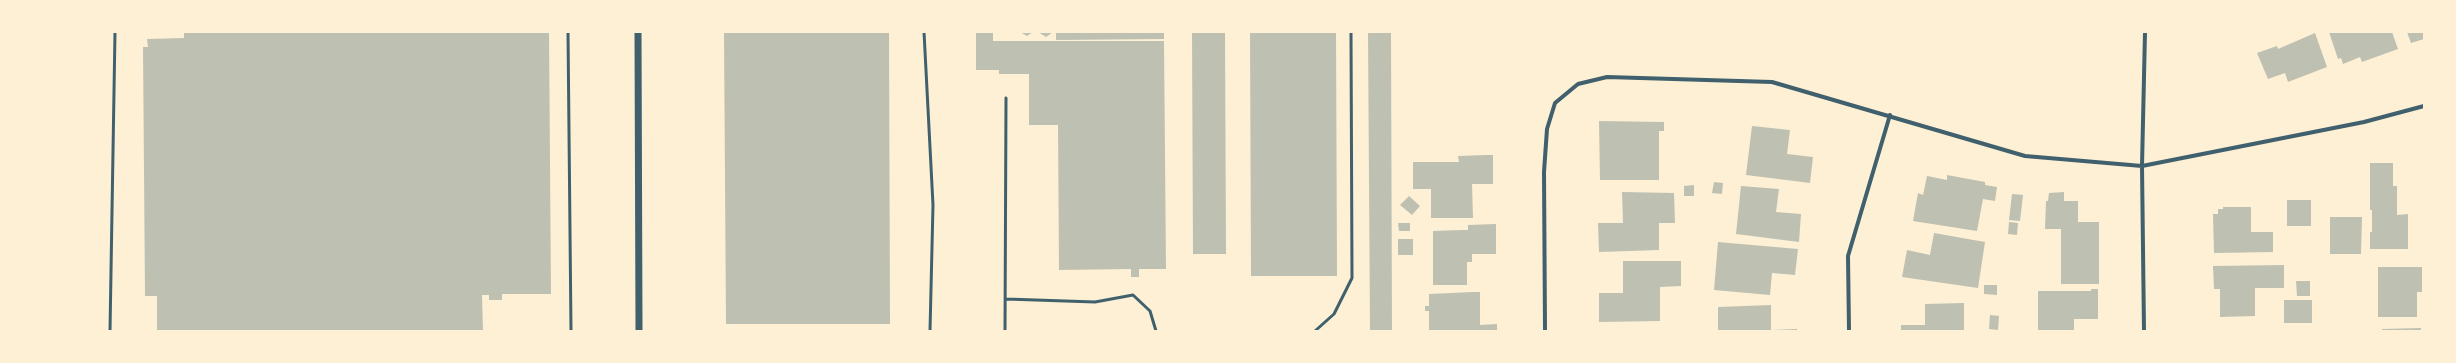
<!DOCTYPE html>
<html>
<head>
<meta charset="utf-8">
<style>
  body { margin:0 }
  #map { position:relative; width:2456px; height:363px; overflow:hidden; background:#fdf0d5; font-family:"DM Sans",sans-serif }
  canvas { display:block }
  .frame { position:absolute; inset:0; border:33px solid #fdf0d5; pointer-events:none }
</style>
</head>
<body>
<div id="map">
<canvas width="2456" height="363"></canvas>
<div class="frame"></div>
</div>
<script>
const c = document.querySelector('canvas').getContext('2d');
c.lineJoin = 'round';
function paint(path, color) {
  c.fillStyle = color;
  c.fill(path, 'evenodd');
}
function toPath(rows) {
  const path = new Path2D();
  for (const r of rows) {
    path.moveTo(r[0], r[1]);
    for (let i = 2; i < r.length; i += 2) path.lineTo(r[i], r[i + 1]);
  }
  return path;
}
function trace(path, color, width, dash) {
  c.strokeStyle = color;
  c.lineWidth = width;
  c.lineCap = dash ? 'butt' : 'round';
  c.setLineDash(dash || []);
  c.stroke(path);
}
paint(toPath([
  [184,32,549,32,551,294,502,294,502,300,489,300,489,295,482,295,483,331,157,331,157,296,145,296,143,47,148,47,147,39,184,38],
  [724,32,889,32,890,324,726,324],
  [976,32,993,32,993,41,1164,41,1166,269,1139,269,1139,277,1131,277,1131,269,1059,270,1058,125,1029,125,1029,74,999,74,999,70,976,70],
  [1020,32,1033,32,1027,36],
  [1038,32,1053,32,1046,37],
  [1056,32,1164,32,1164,39,1056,40],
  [1192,32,1225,32,1226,254,1193,254],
  [1250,32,1336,32,1337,276,1251,276],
  [1368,32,1391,32,1392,331,1370,331],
  [2329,32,2392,32,2398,49,2362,62,2360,57,2343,64,2341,58,2338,59],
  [2407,32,2424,32,2424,39,2411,43],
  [2315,33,2327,67,2288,82,2285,73,2268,79,2257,53,2277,46,2278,49],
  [1599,121,1664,122,1664,131,1659,131,1659,180,1600,180],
  [1752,126,1790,130,1787,154,1813,157,1810,183,1746,175],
  [1486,155,1493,155,1493,184,1472,184,1473,218,1431,218,1431,189,1413,189,1413,162,1459,162,1458,156],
  [2370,163,2393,163,2393,186,2397,186,2397,215,2408,214,2408,249,2370,249,2370,232,2372,232,2372,210,2370,210],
  [1947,175,1985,182,1985,185,1997,187,1995,201,1983,199,1977,231,1913,221,1918,193,1923,195,1927,176,1947,180],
  [1714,182,1723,183,1722,194,1712,193],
  [1694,185,1694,196,1684,196,1684,186],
  [1741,186,1779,189,1776,212,1801,214,1799,242,1736,234],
  [1622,192,1674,193,1675,223,1659,223,1659,250,1599,252,1598,223,1623,223],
  [2064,192,2064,201,2078,201,2078,222,2099,222,2099,284,2061,284,2061,229,2045,229,2046,201,2048,201,2049,193],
  [2012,194,2023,195,2020,221,2009,220],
  [1409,196,1420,206,1412,215,1400,205],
  [2287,200,2311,200,2311,226,2287,226],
  [2223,207,2251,207,2251,232,2273,232,2273,252,2214,253,2213,214,2218,214,2218,209,2223,209],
  [2330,217,2362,217,2361,254,2330,254],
  [2009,222,2018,223,2017,235,2008,234],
  [1398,223,1410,223,1410,231,1399,231],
  [1496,224,1496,254,1472,254,1472,262,1467,262,1467,285,1433,285,1433,231,1461,230,1468,230,1468,225],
  [1934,233,1985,242,1978,288,1902,277,1907,250,1930,255],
  [1398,239,1413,239,1413,255,1398,255],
  [1718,242,1798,249,1795,275,1772,273,1770,295,1714,290],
  [1623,261,1681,261,1681,286,1660,287,1660,321,1599,322,1599,293,1623,293],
  [2284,265,2284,288,2255,288,2255,316,2220,317,2220,289,2214,289,2213,266],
  [2378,267,2422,267,2422,292,2417,292,2417,317,2378,317],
  [2296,281,2310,281,2310,296,2297,296],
  [1984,285,1997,285,1997,295,1984,294],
  [2091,289,2098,289,2098,319,2074,319,2074,331,2038,331,2038,291,2091,291],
  [1473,292,1480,292,1480,325,1497,324,1497,331,1429,331,1429,311,1425,311,1425,306,1429,306,1429,294],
  [2284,300,2312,300,2312,323,2284,323],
  [1964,303,1964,331,1901,331,1901,325,1925,325,1925,304],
  [1771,305,1771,330,1797,329,1797,331,1718,331,1718,307],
  [1990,315,1999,316,1998,330,1989,329],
  [2421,328,2421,331,2382,331,2382,329]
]), '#bec0b2');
trace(toPath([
  [568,32,571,331],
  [924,32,933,205,930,331],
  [1006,299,1095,302,1133,295,1150,311,1156,331],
  [110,331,115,32],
  [1005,331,1006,98],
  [1315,331,1334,314,1352,278,1351,32]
]), '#3f606c', 3);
trace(toPath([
  [1545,331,1544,172,1547,129,1555,103,1578,84,1607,77,1772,82,2025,156,2142,166,2364,122,2424,106],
  [1849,331,1848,256,1890,115],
  [2144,331,2142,166,2145,32]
]), '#3f606c', 4);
trace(toPath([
  [638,32,639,331]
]), '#3f606c', 7);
</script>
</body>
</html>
